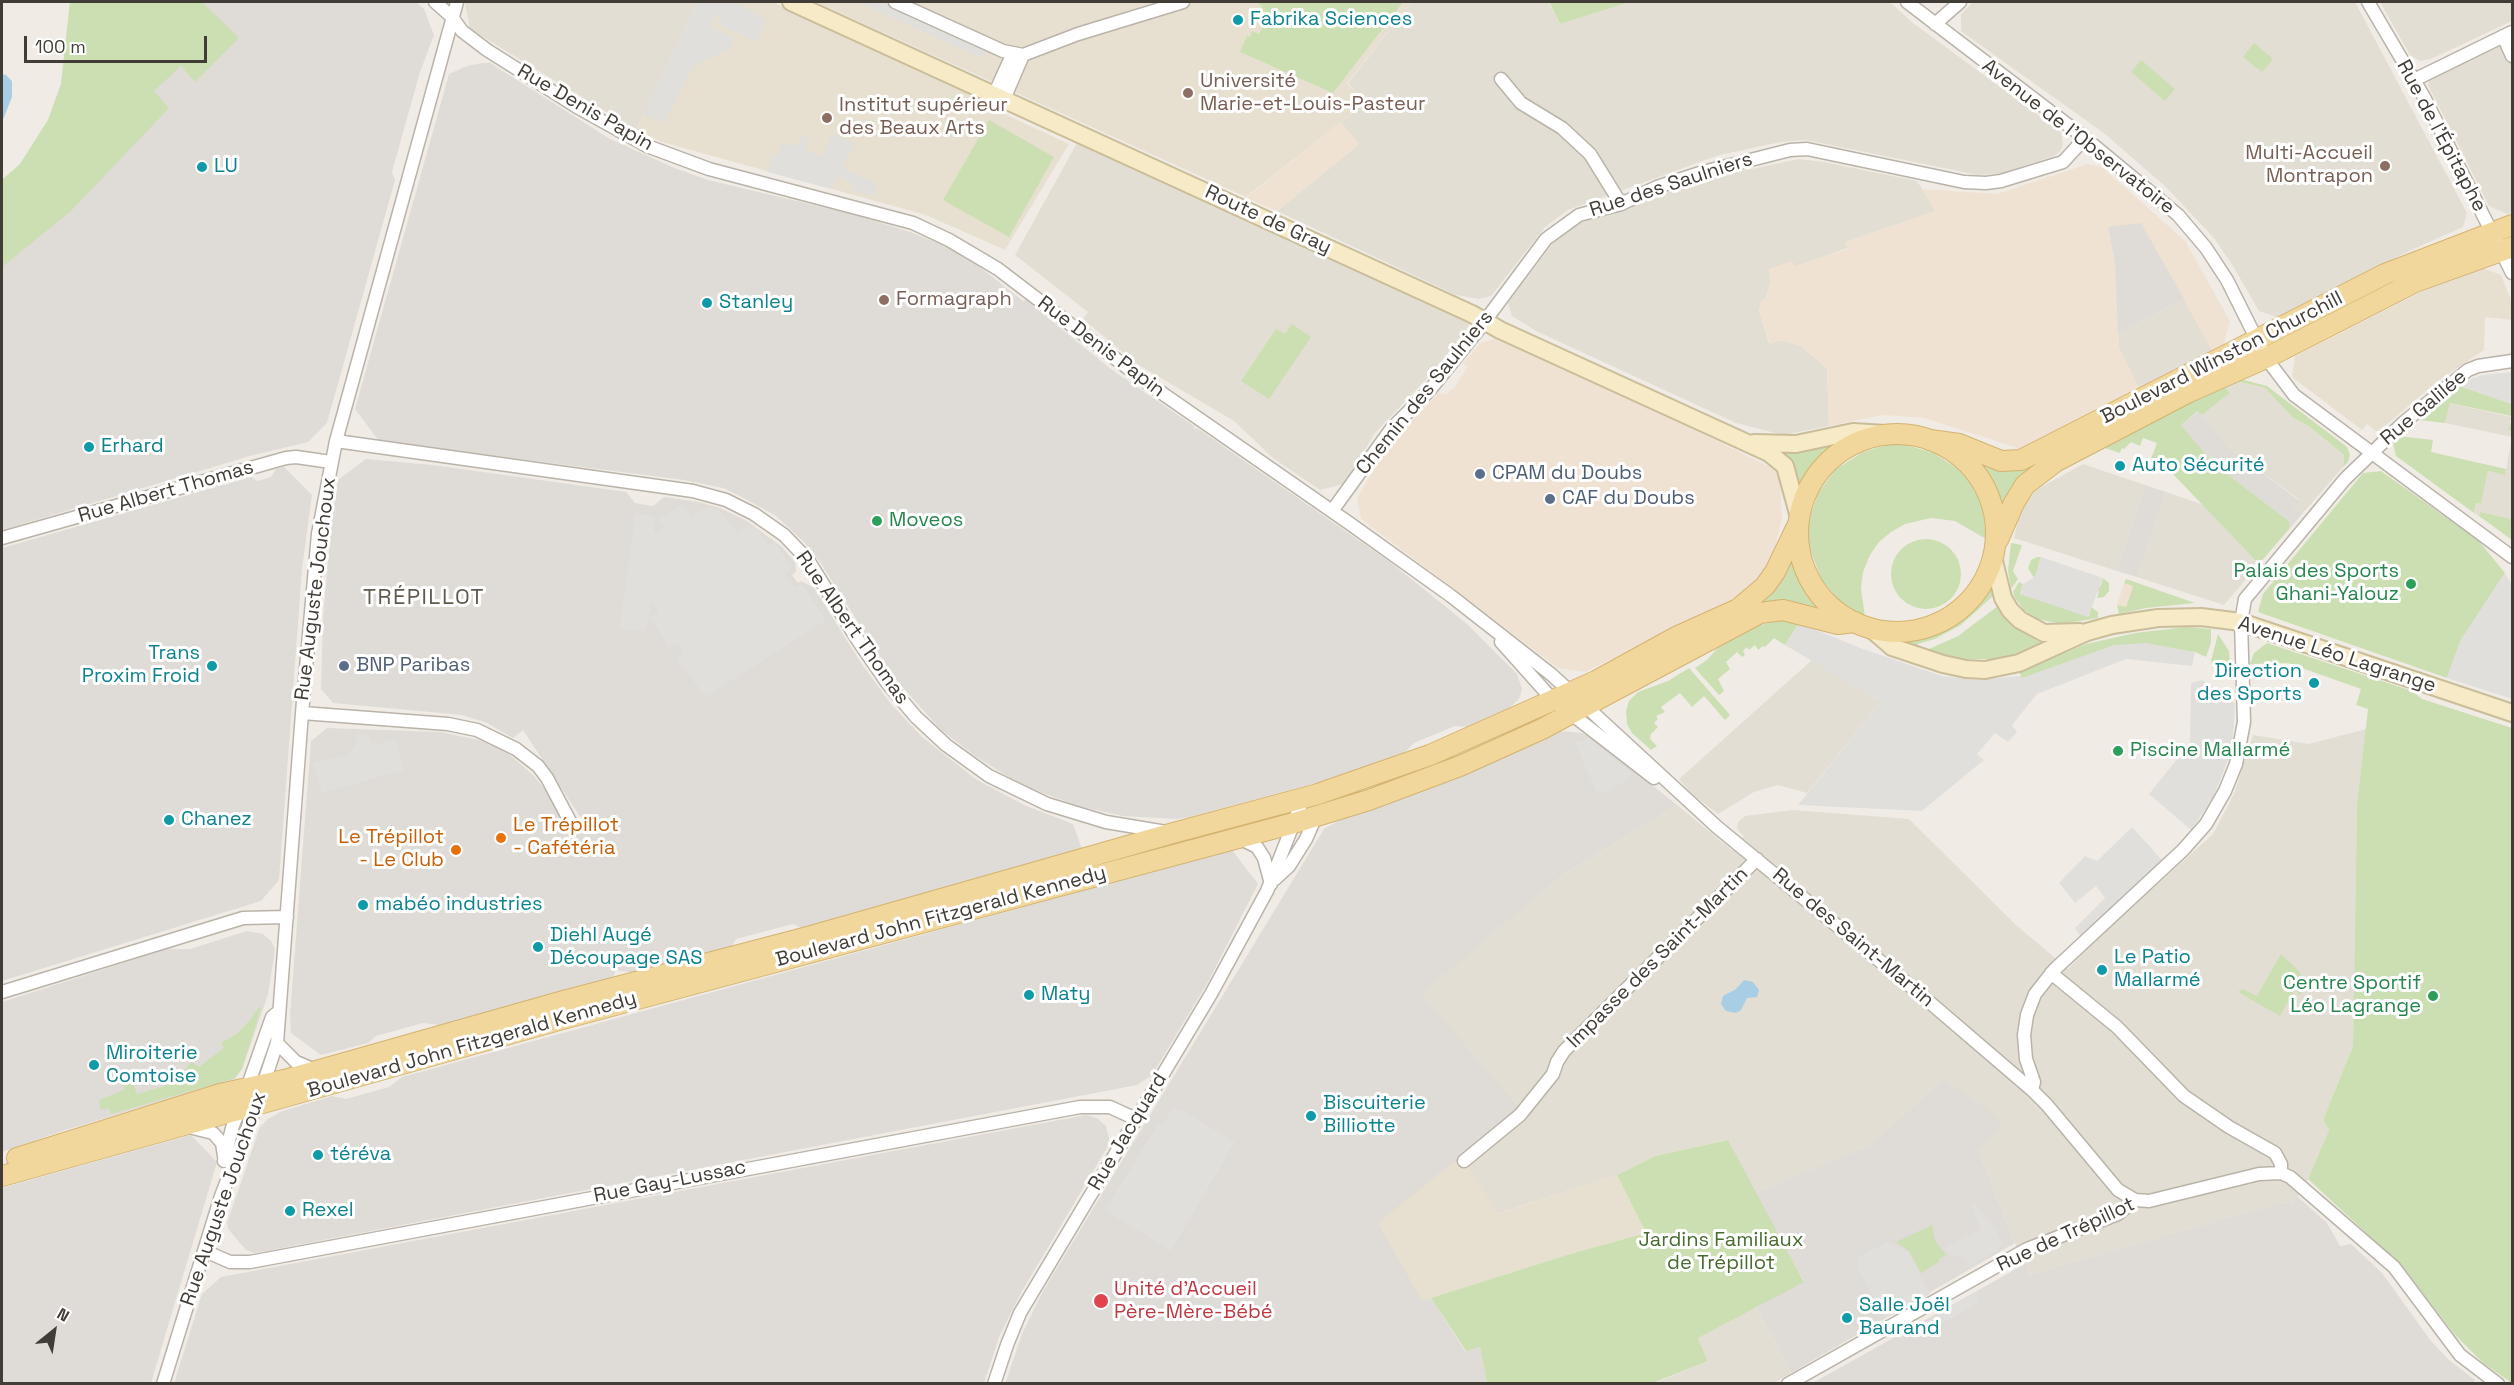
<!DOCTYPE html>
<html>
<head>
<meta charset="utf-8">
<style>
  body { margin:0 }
  #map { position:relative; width:2514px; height:1385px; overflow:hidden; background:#f0ece5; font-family:"Space Grotesk",sans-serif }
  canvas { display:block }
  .frame { position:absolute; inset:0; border:3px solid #413c35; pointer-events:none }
  .north { position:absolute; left:24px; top:1301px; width:60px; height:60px; -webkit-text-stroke:4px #fff; paint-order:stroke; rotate:30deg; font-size:16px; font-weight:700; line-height:24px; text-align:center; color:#413c35 }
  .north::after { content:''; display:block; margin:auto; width:21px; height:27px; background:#413c35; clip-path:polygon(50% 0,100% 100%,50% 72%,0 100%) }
  .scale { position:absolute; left:24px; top:36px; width:183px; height:27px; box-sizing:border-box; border:3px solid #413c35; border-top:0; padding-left:8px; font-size:18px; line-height:21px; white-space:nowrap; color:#413c35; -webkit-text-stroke:4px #fff; paint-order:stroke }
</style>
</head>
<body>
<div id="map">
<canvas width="2514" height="1385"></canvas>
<div class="frame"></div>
<div class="north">N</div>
<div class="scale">100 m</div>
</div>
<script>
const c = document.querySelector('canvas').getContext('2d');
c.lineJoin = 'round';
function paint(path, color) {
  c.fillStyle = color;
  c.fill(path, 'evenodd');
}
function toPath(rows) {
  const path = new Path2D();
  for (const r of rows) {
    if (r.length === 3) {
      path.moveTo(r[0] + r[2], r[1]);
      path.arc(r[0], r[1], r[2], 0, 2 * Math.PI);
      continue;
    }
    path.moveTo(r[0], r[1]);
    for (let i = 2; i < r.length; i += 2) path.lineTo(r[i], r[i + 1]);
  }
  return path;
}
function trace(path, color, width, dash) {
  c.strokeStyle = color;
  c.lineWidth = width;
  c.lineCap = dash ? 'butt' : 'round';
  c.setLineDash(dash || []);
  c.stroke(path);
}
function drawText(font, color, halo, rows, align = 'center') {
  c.font = font + ' "Space Grotesk",sans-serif';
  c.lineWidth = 6;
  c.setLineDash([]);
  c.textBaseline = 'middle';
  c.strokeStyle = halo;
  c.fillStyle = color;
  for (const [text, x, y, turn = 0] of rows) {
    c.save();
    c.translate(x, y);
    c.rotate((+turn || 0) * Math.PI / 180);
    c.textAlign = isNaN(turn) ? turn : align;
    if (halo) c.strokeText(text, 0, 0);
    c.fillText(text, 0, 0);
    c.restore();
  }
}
paint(toPath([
  [465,2,698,2,636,130,470,29],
  [1412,2,1548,2,1560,24,1630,2,1890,2,1913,23,2061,132,2063,145,2060,151,2054,156,2002,173,1978,175,1806,140,1781,142,1719,155,1568,210,1545,227,1491,296,1479,299,1456,295,1277,211,1358,145,1341,122,1365,103,1348,83],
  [1973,2,2355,2,2467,213,2463,227,2407,252,2279,318,2259,311,2233,266,2214,238,2166,187,2105,134,1961,31,1961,14],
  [2380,2,2512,2,2512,21,2431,59,2420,61,2410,55],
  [2512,36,2512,212,2507,214,2489,206,2428,85,2430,78],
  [1077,143,1468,322,1469,327,1433,372,1375,433,1344,484,1320,490,1273,458,1234,421,1137,364,1083,319,1088,312,1015,255],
  [1799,159,1824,162,1917,181,1936,211,1846,242,1847,248,1795,267,1769,269,1771,279,1766,298,1759,310,1769,343,1781,340,1801,346,1827,368,1829,426,1783,435,1736,423,1536,331,1512,316,1508,303,1557,238,1580,223,1657,198,1685,183],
  [2184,299,2213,352,2140,390,2119,348,2118,334],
  [2241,382,2265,388,2292,417,2310,427,2344,455,2343,467,2303,513,2294,509,2300,500,2231,450,2202,415,2230,393,2223,385],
  [2449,403,2511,417,2509,430,2512,431,2512,437,2445,423],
  [2512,438,2512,519,2480,512,2479,516,2474,513,2476,503,2481,504,2488,471,2505,474],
  [2083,464,2145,485,2117,571,2014,538,2020,512,2036,490],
  [2166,492,2204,505,2259,564,2224,605,2137,577],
  [1812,660,1881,702,1807,793,1778,785,1754,792,1718,814,1692,794,1679,779],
  [2366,729,2357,803,2353,1046,2323,1120,2329,1130,2308,1179,2293,1204,2283,1202,2028,1275,1978,1150,1943,1079,1871,1144,1755,1193,1727,1140,1655,1156,1617,1175,1497,1214,1461,1156,1420,994,1564,874,1677,805,1732,850,1744,836,1737,829,1738,822,1745,816,1793,810,1909,819,2016,925,2068,969,2097,939,2213,834,2234,794,2253,735,2309,744],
  [1756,1306,1791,1373,1774,1383,1653,1384,1708,1361,1698,1338]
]), '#e3ded3');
paint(toPath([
  [1341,122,1359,144,1277,211,1246,198],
  [2088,164,2102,167,2185,241,2230,321,2223,347,2213,352,2176,286,2108,227,2115,264,2119,348,2140,390,2024,450,1924,418,1883,415,1829,426,1827,368,1801,346,1781,340,1770,344,1759,310,1761,300,1766,298,1771,279,1769,269,1792,261,1795,266,1847,249,1845,242,1935,211,1922,189,1997,194],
  [1497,338,1681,423,1772,468,1777,473,1780,483,1782,518,1775,547,1766,567,1753,583,1732,601,1585,672,1558,668,1361,519,1357,498,1379,461,1401,432,1439,393,1446,394,1455,387,1468,366,1463,364,1480,343],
  [2124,583,2133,586,2126,608,2117,605]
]), '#f0e2d2');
paint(toPath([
  [70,2,416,2,424,9,434,35,420,72,392,172,395,180,327,423,308,442,250,456,2,530,2,180,20,164,48,120,61,84],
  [482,63,490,63,610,139,677,169,708,180,856,215,910,232,953,249,980,267,1023,301,1026,300,1112,370,1194,426,1194,429,1197,428,1390,562,1466,623,1517,674,1522,689,1519,699,1508,709,1468,727,1455,726,1414,743,1405,752,1331,779,1189,817,1177,819,1123,816,1082,807,1034,790,1007,776,975,756,940,729,891,674,820,562,805,543,776,516,740,496,723,488,684,480,379,441,355,409,449,74,467,66],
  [2141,223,2184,299,2118,334,2115,264,2108,227],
  [2199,411,2231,450,2300,501,2294,509,2303,513,2290,528,2289,521,2214,464,2181,425],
  [366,459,433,465,626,492,635,503,653,506,664,497,699,502,720,508,747,521,782,547,795,562,796,572,792,575,798,583,801,581,814,588,861,663,891,704,922,737,977,780,1024,805,1073,824,1082,849,803,929,793,924,736,939,730,949,650,971,644,969,637,973,615,970,613,980,473,1018,440,1025,423,1023,376,1036,368,1043,321,1055,291,1033,290,1015,311,741,327,728,440,732,479,740,496,746,510,755,534,776,553,800,567,827,581,818,523,730,513,738,487,723,462,715,333,703,321,689,323,617,332,518,338,480],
  [284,467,312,495,302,569,279,880,261,901,2,981,2,548,251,477,257,481,271,477,276,469],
  [2145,485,2166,492,2137,577,2117,571],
  [1561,731,1582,733,1597,741,1677,805,1564,874,1421,994,1520,1110,1461,1156,1422,1301,1431,1298,1465,1351,1480,1347,1487,1383,1005,1384,1022,1334,1043,1291,1324,829,1342,819,1463,776],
  [1232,850,1258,884,1208,982,1152,1075,1137,1085,255,1253,246,1250,228,1229,227,1223,260,1127,268,1119,280,1112,332,1096,346,1099,389,1087,402,1077],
  [247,931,263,934,271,941,275,949,268,995,243,1066,235,1079,62,1131,2,1152,2,1002,167,949,190,949],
  [1943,1079,1990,1111,2003,1127,1978,1150,2015,1243,1791,1373,1756,1306,1804,1281,1755,1193,1871,1144],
  [1086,1115,1097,1118,1106,1126,1109,1138,1108,1146,1022,1291,999,1337,984,1383,174,1383,202,1294,221,1277],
  [191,1135,217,1162,151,1383,2,1383,2,1188],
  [2297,1196,2327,1223,2340,1246,2351,1244,2382,1273,2431,1341,2449,1360,2475,1380,2473,1384,1811,1384,2025,1264,2028,1275,2283,1202,2293,1204]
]), '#dfdbd6');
paint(toPath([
  [698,2,773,2,989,102,987,106,1069,144,1005,250,926,215,662,142,636,130],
  [816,2,1412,2,1347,83,1365,103,1246,197],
  [2480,267,2501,275,2512,303,2512,320,2485,317,2484,350,2438,381,2379,431,2375,431,2367,424,2362,430,2292,377,2295,356,2429,288],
  [1461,1156,1498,1214,1617,1175,1646,1233,1570,1254,1422,1301,1378,1223]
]), '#e7e0d0');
paint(toPath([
  [70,2,202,2,239,38,195,82,181,66,154,91,169,108,71,211,2,267,2,180,20,164,48,120,61,84],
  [1260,2,1403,2,1333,93,1240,52,1247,36,1250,37,1252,31,1259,34,1269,16,1260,11,1262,6,1259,5],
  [1549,2,1548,2,1630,2,1560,24],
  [2254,43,2273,59,2262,72,2243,57],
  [2141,60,2175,89,2165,101,2131,72],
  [989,120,1054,157,1009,237,943,200],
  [1292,324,1311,337,1269,399,1241,381,1276,329,1285,334],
  [2240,379,2267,386,2347,447,2350,455,2348,462,2343,467,2344,455,2310,427,2292,417,2265,388,2241,382,2229,383],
  [2223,385,2230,393,2202,415,2198,411,2181,425,2214,464,2289,521,2290,528,2259,564,2171,472,2149,464,2157,443,2143,438,2140,446,2131,442,2124,449,2122,448,2120,453,2102,447],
  [2460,386,2512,404,2512,431,2508,430,2512,420,2511,416,2450,403,2445,423,2419,420],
  [2398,436,2433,440,2431,452,2506,469,2505,475,2488,471,2481,504,2476,503,2474,513,2396,456,2393,444],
  [1839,442,1815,466,1800,489,1784,451],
  [1887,445,1906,445,1934,453,1958,469,1970,483,1979,500,1983,510,1986,539,1955,521,1931,518,1905,524,1891,532,1879,542,1870,555,1863,572,1861,588,1865,617,1841,603,1821,579,1809,546,1809,520,1818,493,1836,469,1863,452],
  [2050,454,2001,513,1994,489,1971,457],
  [2381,471,2478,540,2505,573,2461,640,2447,678,2258,612,2263,594,2363,473],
  [2480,512,2512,519,2512,540,2479,516],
  [1926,574,35],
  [2011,543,2022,545,2013,571,2018,579,2011,589,2008,571],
  [1793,555,1806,589,1825,611,1755,608],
  [2037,557,2041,557,2038,566,2101,586,2103,578,2109,583,2109,591,2104,597,2097,598,2099,591,2038,570,2034,578,2028,568,2031,560],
  [2126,579,2195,603,2146,608,2119,614,2117,605,2126,607,2133,586,2124,583],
  [1990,582,1993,596,1961,625,1935,639,1918,644,1915,652,1897,641,1935,632,1956,621,1972,608],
  [2019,582,2023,584,2020,594,2089,616,2091,607,2098,612,2098,618,2062,624,2037,619,2024,610,2015,598,2013,592],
  [1998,606,2018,629,2042,644,2032,649,1996,659,1963,659,1926,655,1927,650,1958,636],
  [1782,620,1799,623,1785,645,1774,638,1765,647,1763,646,1758,650,1755,645,1749,650,1747,647,1743,651,1745,655,1742,657,1737,652,1726,662,1730,669,1718,679,1724,691,1719,695,1695,668,1707,660,1720,645,1755,626],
  [2186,627,2211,629,2211,643,2206,657,2195,652,2115,645,2021,679,2020,672,2086,644,2135,633],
  [2218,634,2229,651,2231,675,2229,679,2221,675,2211,661],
  [2267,643,2412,691,2422,699,2512,728,2512,1383,2483,1363,2455,1335,2403,1267,2308,1179,2329,1130,2323,1120,2353,1046,2357,803,2368,709,2356,705,2361,689,2288,663,2250,664,2254,653],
  [1689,668,1730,715,1725,720,1704,696,1692,707,1680,693,1661,707,1665,712,1656,716,1658,719,1654,723,1658,727,1651,734,1650,739,1657,746,1651,750,1632,733,1627,724,1626,711,1629,701,1638,692,1668,681],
  [2281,954,2300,972,2303,987,2300,996,2295,989,2280,1016,2238,992,2243,989,2257,996],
  [259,1007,261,1008,242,1069,235,1078,111,1114,109,1108,101,1110,99,1100,124,1090,123,1084,132,1081,137,1094,171,1084,192,1062,199,1067,224,1048,221,1043,237,1034,249,1021],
  [1728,1140,1804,1282,1698,1338,1708,1361,1653,1383,1487,1383,1480,1347,1466,1351,1431,1298,1570,1254,1646,1233,1617,1175,1655,1156],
  [1932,1225,1935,1241,1946,1255,1939,1259,1939,1262,1921,1273,1909,1251,1896,1242]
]), '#ccdfb2');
paint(toPath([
  [698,2,736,2,766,20,756,42,718,24,721,16,717,14,711,27,735,38,730,49,694,65,664,123,643,114],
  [857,2,882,2,986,49,982,58],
  [832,134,855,143,842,168,878,184,874,196,852,190,853,183,838,176,831,189,768,172,773,154,777,155,783,142,797,147,802,135,810,138,805,150,822,157],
  [2512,372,2512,404,2460,386,2468,380,2482,375],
  [682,504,691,516,708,507,719,510,737,532,749,526,758,530,768,546,775,542,792,568,785,574,795,588,802,584,826,620,706,697,676,659,684,653,678,643,669,648,650,617,659,612,652,603,646,631,620,629,635,513,655,517,654,533,664,527,658,520],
  [2041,557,2103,578,2088,617,2020,594,2023,584,2035,577],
  [2505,573,2512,585,2512,699,2447,678,2461,640],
  [1799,623,1863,649,1942,676,1976,680,2021,676,2022,678,2115,645,2146,643,2195,652,2192,666,2126,659,2037,694,2012,725,2017,732,2008,742,1995,733,1977,754,1984,760,1922,811,1798,805,1881,702,1785,645],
  [2202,680,2235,703,2232,750,2213,798,2191,830,2149,794,2190,743,2191,683],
  [357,734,368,735,373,746,395,738,404,770,322,793,313,763,348,755,355,745],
  [1589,738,1632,773,1625,781,1607,792,1597,793,1575,743],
  [2132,827,2162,860,2081,937,2075,928,2105,898,2096,886,2075,903,2059,883,2085,856,2097,861],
  [1173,1107,1179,1111,1180,1109,1235,1142,1171,1251,1105,1210,1158,1124,1162,1126],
  [1975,1204,1995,1227,2002,1244,1998,1250,1969,1266,1964,1259,1949,1254,1945,1247,1979,1230,1980,1227,1971,1206],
  [1887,1242,1908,1251,1930,1294,1885,1318,1857,1267,1859,1256],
  [1976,1293,1980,1302,1915,1339,1911,1330]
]), '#e1dfdc');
paint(toPath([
  [2,74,6,75,12,81,12,97,2,122],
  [1744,980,1753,982,1759,990,1757,997,1747,998,1741,1010,1736,1013,1726,1011,1721,1004,1723,996,1736,989]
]), '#a8cee6');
const minor = toPath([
  [435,2,452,17,462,31,487,50,577,107,647,146,709,169,913,223,949,240,998,269,1146,382,1349,523,1451,596,1552,675,1717,827,1920,994,2032,1090,2047,1105,2118,1190,2135,1200,2149,1201,2259,1174,2281,1173,2290,1177,2394,1267,2460,1355,2498,1384],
  [895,2,1003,51,1023,55,1078,34,1183,2],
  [1907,2,2085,138,2178,215,2206,248,2227,280,2266,358,2294,395,2512,557],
  [2368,2,2424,97,2512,273],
  [1935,24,1960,2],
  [2503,36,2512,56],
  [1501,79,1521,103,1562,128,1590,154,1621,204],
  [2414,80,2512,32],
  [998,86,1013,53],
  [1004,99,1023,55],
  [336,441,693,491,726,500,754,514,784,535,808,560,859,642,888,684,916,717,946,745,989,776,1047,804,1106,822,1166,832],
  [1332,511,1392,428,1429,391,1479,329,1546,239,1579,215,1621,204,1657,187,1703,172,1790,150,1807,149,1964,182,1986,183,2001,181,2063,162,2085,138],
  [2,538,286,458,296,457,331,462],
  [1501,642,1552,699,1654,778],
  [302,713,448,724,477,730,516,749,538,766,547,778,572,825],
  [1239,838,1257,847,1264,858,1271,884],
  [1275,879,1289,866,1306,839,1316,816,1314,814],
  [2051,973,2117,1027,2184,1096,2229,1127,2275,1153,2281,1164,2281,1173],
  [2,992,243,918,287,917],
  [277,1043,296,1062,315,1070],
  [2032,1090,2034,1082,2026,1059,2024,1035,2027,1015,2035,994,2054,970,2183,850,2206,824,2225,791,2236,764,2244,722,2241,622,2245,599,2345,479,2403,423,2468,370,2478,366,2512,361],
  [246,1091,272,1017,277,1013],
  [189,1127,213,1133,222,1143,224,1156],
  [224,1161,232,1128,240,1108],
  [1464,1161,1520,1115,1553,1074,1557,1062,1564,1051,1757,859],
  [205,1251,230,1262,250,1262,1080,1107,1110,1107,1136,1119],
  [163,1384,221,1196,256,1106,277,1043,302,713,318,534,336,441,457,2],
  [994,1384,1007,1345,1020,1313,1211,994,1267,891,1303,799],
  [1788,1384,2027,1249,2118,1214,2135,1200]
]);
const secondary = toPath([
  [791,2,1472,314,1500,330,1769,453,1785,466,1799,517],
  [1754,443,1796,444,1853,432,1886,434],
  [1993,557,2003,598,2010,610,2020,620,2044,633,2080,632],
  [1870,628,1892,647,1943,664,1966,669,1985,670,2019,663,2087,632,2112,625,2158,618,2201,617,2241,622,2512,713]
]);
const primary = toPath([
  [1897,533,99],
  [1930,440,1959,444,2001,461,2021,460,2385,274,2512,225],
  [1998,540,2014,503,2025,485,2055,462,2189,392,2266,358,2415,282,2512,247],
  [17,1158,220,1094,284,1080,563,1001,808,937,1173,833,1318,794,1430,755,1596,681,1678,636,1738,609,1765,586,1775,572,1798,524],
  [2,1176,559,1020,1294,823,1369,800,1460,766,1542,729,1760,613,1783,610,1838,624,1855,622]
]);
trace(minor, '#bab3a9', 15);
trace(secondary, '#cabd99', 20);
trace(primary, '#d3b36f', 22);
trace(minor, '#fff', 12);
trace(secondary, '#f7ebc7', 16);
trace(primary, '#f1d79c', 20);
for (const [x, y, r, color] of [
  [1238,20,6,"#0f9aa8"],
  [1188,93,6,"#8d6e63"],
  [827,118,6,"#8d6e63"],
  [2385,166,6,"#8d6e63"],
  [202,167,6,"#0f9aa8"],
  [884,300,6,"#8d6e63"],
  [707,303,6,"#0f9aa8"],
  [89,447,6,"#0f9aa8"],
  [2120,466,6,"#0f9aa8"],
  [1480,474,6,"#5c6f8a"],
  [1550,499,6,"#5c6f8a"],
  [877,521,6,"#2e9e5b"],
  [2411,584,6,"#2e9e5b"],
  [212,666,6,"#0f9aa8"],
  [344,666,6,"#5c6f8a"],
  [2314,683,6,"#0f9aa8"],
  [2118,751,6,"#2e9e5b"],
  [169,820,6,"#0f9aa8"],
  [501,838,6,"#e8710a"],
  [456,850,6,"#e8710a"],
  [363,905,6,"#0f9aa8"],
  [538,947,6,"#0f9aa8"],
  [2102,970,6,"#0f9aa8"],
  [1029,995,6,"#0f9aa8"],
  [2433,996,6,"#2e9e5b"],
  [94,1065,6,"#0f9aa8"],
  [1311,1116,6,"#0f9aa8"],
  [318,1155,6,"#0f9aa8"],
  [290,1211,6,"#0f9aa8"],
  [1101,1301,8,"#e0444e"],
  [1847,1318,6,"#0f9aa8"]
]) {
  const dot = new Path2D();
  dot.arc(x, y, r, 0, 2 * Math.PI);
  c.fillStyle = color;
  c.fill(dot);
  trace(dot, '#fff', 2);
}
drawText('20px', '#0d838f', '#fff', [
  ["Fabrika Sciences",1250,20],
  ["LU",214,167],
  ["Stanley",719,303],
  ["Erhard",101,447],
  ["Auto Sécurité",2132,466],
  ["Trans",200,654,"right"],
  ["Proxim Froid",200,677,"right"],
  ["Direction",2302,672,"right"],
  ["des Sports",2302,695,"right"],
  ["Chanez",181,820],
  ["mabéo industries",375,905],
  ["Diehl Augé",550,936],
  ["Découpage SAS",550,959],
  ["Le Patio",2114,958],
  ["Mallarmé",2114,981],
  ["Maty",1041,995],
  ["Miroiterie",106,1054],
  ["Comtoise",106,1077],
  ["Biscuiterie",1323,1104],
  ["Billiotte",1323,1127],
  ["téréva",330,1155],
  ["Rexel",302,1211],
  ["Salle Joël",1859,1306],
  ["Baurand",1859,1329]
], 'left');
drawText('20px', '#785e54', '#fff', [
  ["Université",1200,82],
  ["Marie-et-Louis-Pasteur",1200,105],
  ["Institut supérieur",839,106],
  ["des Beaux Arts",839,129],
  ["Multi-Accueil",2373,154,"right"],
  ["Montrapon",2373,177,"right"],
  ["Formagraph",896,300]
], 'left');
drawText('20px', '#413c35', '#fff', [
  ["Rue Denis Papin",585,108,30],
  ["Rue de l'Épitaphe",2441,136,62],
  ["Avenue de l'Observatoire",2078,137,38],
  ["Rue des Saulniers",1671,185,-18],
  ["Route de Gray",1268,220,25],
  ["Rue Denis Papin",1101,347,37],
  ["Boulevard Winston Churchill",2222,358,-27],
  ["Chemin des Saulniers",1425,393,-51],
  ["Rue Galilée",2424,408,-40],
  ["Rue Albert Thomas",166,492,-16],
  ["Rue Auguste Jouchoux",316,589,-83],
  ["Rue Albert Thomas",852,628,55],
  ["Avenue Léo Lagrange",2337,655,18],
  ["Boulevard John Fitzgerald Kennedy",941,917,-15],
  ["Rue des Saint-Martin",1853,938,40],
  ["Impasse des Saint-Martin",1658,958,-45],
  ["Boulevard John Fitzgerald Kennedy",472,1045,-16],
  ["Rue Jacquard",1128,1132,-59],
  ["Rue Gay-Lussac",670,1182,-11],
  ["Rue Auguste Jouchoux",224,1199,-71],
  ["Rue de Trépillot",2066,1235,-25]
]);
drawText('20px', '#4e5e75', '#fff', [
  ["CPAM du Doubs",1492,474],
  ["CAF du Doubs",1562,499],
  ["BNP Paribas",356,666]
], 'left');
drawText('20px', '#27864d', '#fff', [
  ["Moveos",889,521],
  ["Palais des Sports",2399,572,"right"],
  ["Ghani-Yalouz",2399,595,"right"],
  ["Piscine Mallarmé",2130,751],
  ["Centre Sportif",2421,984,"right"],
  ["Léo Lagrange",2421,1007,"right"]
], 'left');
drawText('20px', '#c56008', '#fff', [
  ["Le Trépillot",513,826],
  ["- Cafétéria",513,849],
  ["Le Trépillot",444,838,"right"],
  ["- Le Club",444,861,"right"]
], 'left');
drawText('20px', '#486b30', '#fff', [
  ["Jardins Familiaux",1721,1241],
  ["de Trépillot",1721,1264]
]);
drawText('20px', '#be3a42', '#fff', [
  ["Unité d’Accueil",1114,1290],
  ["Père-Mère-Bébé",1114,1313]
], 'left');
c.letterSpacing = '1.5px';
drawText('22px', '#635a4e', '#fff', [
  ["TRÉPILLOT",424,598]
]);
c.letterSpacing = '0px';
</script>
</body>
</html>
